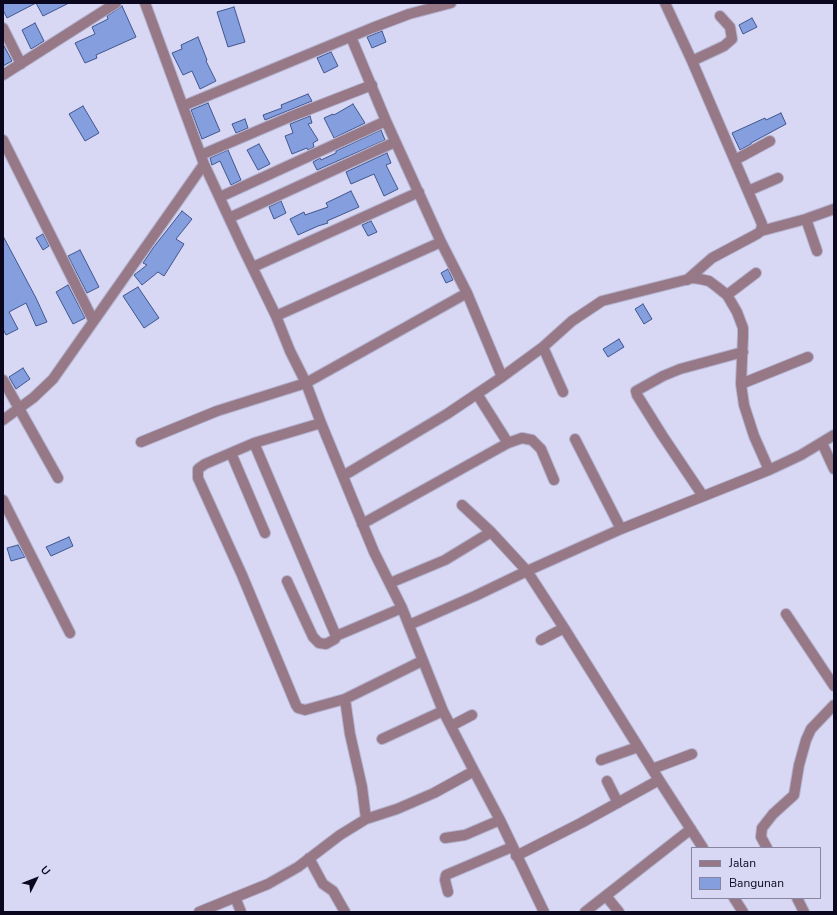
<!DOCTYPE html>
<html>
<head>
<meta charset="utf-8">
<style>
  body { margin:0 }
  #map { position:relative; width:837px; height:915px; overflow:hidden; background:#d8d7f4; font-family:"Nunito Sans",sans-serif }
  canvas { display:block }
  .frame { position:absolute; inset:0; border:4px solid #0b071f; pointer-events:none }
  .legend { position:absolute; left:691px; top:847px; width:130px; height:52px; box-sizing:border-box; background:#d8d7f4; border:1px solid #86849f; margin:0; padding:5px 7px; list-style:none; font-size:12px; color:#0b071f }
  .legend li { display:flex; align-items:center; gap:8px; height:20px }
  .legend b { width:20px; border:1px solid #86849f }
  .north { position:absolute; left:16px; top:859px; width:40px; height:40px; -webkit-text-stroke:3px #d8d7f4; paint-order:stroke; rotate:48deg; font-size:11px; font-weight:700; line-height:16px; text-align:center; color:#0b071f }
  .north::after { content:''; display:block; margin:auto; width:14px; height:18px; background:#0b071f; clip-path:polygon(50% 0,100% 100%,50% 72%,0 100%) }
</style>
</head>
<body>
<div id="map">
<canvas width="837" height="915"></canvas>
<div class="frame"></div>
<ul class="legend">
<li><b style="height:5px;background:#977887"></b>Jalan</li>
<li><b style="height:11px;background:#849ede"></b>Bangunan</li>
</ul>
<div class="north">U</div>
</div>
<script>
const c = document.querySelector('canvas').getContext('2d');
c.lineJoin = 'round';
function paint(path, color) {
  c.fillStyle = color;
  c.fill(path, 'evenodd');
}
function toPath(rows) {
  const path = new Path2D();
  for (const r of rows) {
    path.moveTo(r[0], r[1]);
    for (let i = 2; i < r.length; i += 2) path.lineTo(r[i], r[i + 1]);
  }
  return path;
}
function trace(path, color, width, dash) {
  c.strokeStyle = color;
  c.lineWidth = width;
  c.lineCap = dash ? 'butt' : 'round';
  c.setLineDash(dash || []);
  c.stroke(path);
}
const building = toPath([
  [3,3,36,3,7,18,3,10,3,3],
  [36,3,69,3,43,16,36,3],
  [122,6,136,37,96,55,97,58,85,63,75,43,95,34,92,27,108,19,107,16,122,6],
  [234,7,245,42,228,47,217,12,234,7],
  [752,18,757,27,743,34,739,25,752,18],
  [35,23,44,41,31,49,22,30,35,23],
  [382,31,386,42,372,48,367,37,382,31],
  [198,37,207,60,206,61,216,81,200,89,192,71,183,75,172,53,182,49,181,45,198,37],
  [3,44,12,61,3,66,3,44],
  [331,52,338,66,324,73,317,58,331,52],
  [308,94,312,101,265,120,263,115,282,108,281,105,308,94],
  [208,103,220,131,202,139,191,110,208,103],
  [353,104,365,123,334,138,324,118,333,114,334,115,353,104],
  [83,106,99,133,85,141,69,114,83,106],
  [781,113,786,124,751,143,751,144,740,150,732,133,765,118,766,120,781,113],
  [310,116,312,123,308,124,318,140,313,143,314,147,308,150,307,148,292,154,285,136,293,133,290,124,310,116],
  [245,119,248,128,236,133,232,124,245,119],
  [381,130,385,140,317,170,313,162,320,158,321,160,336,153,336,151,381,130],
  [259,144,270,164,258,170,247,150,259,144],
  [228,150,241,180,231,185,220,161,212,165,210,158,228,150],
  [387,153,391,163,386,165,398,189,384,196,374,174,351,184,346,172,387,153],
  [351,191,359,207,327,221,328,223,318,226,298,235,290,219,304,212,305,215,328,207,326,203,351,191],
  [281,201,286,213,274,219,269,207,281,201],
  [182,211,192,219,176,239,184,244,164,276,158,272,142,285,134,275,147,265,143,263,153,248,182,211],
  [371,221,377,232,368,236,362,225,371,221],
  [43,234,49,246,43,250,36,238,43,234],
  [3,236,36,298,47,322,36,326,26,303,9,312,18,329,6,335,3,329,3,236],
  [80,250,99,287,87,293,68,256,80,250],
  [448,269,453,280,446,283,441,273,448,269],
  [68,285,85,318,73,324,56,292,68,285],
  [138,287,159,318,144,328,123,296,138,287],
  [643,304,652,319,644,324,635,309,643,304],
  [619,339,624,347,608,357,603,349,619,339],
  [23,368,30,379,16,389,9,377,23,368],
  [69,537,73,546,51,556,46,547,69,537],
  [18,545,25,557,11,561,7,548,18,545]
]);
paint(building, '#849ede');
trace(building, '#405690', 1);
const minor = toPath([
  [665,3,692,61,762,224,761,231,757,234,712,258,687,280],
  [3,28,21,64],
  [351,37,386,121,441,242,467,293,502,377],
  [692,61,724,46,732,39,730,27,720,16],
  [3,75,116,3],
  [183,106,372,28,409,14,451,3],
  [3,140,93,320],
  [201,155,292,116,372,85],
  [735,160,770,141],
  [204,164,242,246,276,316,290,351,306,383,321,423,374,552,402,608,443,711,474,771,500,820,544,912],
  [748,191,778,178],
  [220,197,386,121],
  [229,218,395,142],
  [806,219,817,251],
  [761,231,806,219,834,209],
  [253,267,419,192],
  [727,295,756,273],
  [276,316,441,242],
  [543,347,563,392],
  [3,380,58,478],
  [741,384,808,357],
  [477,394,508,443],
  [3,420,33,398,53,379,204,164,145,3],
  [321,423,254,443,205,464,198,469,198,478,242,575,296,705,298,708,305,710,345,699],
  [575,439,621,529],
  [141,442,217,411,306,383,467,293],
  [254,443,336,636,335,639,326,644,319,643,313,637,287,581],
  [822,443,834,469],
  [231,453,265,533],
  [343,476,447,414,502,377,543,347,572,321,602,301,693,278,700,279,709,281,717,287,727,295,737,312,743,328,743,336,741,384,744,405,754,436,769,470],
  [703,496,662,435,637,395,636,391,663,376,680,369,743,352],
  [3,500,70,633],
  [462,505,491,532,527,571,564,628,659,780,703,848],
  [362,524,508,443,522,438,532,440,541,449,554,480],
  [390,583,445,560,491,532],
  [786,614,834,686],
  [409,625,475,596,527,571,621,529,769,470,801,455,834,435],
  [336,636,402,608],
  [541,640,564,628],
  [451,726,472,715],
  [382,739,443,711],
  [601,760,638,747],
  [652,769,692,754],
  [607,781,618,803],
  [366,819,397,809,434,793,474,771],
  [445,838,465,835,500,820],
  [767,848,761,837,762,828,773,814,794,795,799,765,806,740,811,729,834,705],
  [516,856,581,823,659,780],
  [309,858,323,884,333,891,345,912],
  [448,892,445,880,446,875,512,847],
  [606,896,619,912],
  [235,897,241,912],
  [734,898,743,912],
  [797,898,804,912],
  [199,912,268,884,298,867,340,835,366,819,362,787,350,734,345,699,422,661],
  [585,912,691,829]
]);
trace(minor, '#b3b2ce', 12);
trace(minor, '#977887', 10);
</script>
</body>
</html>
